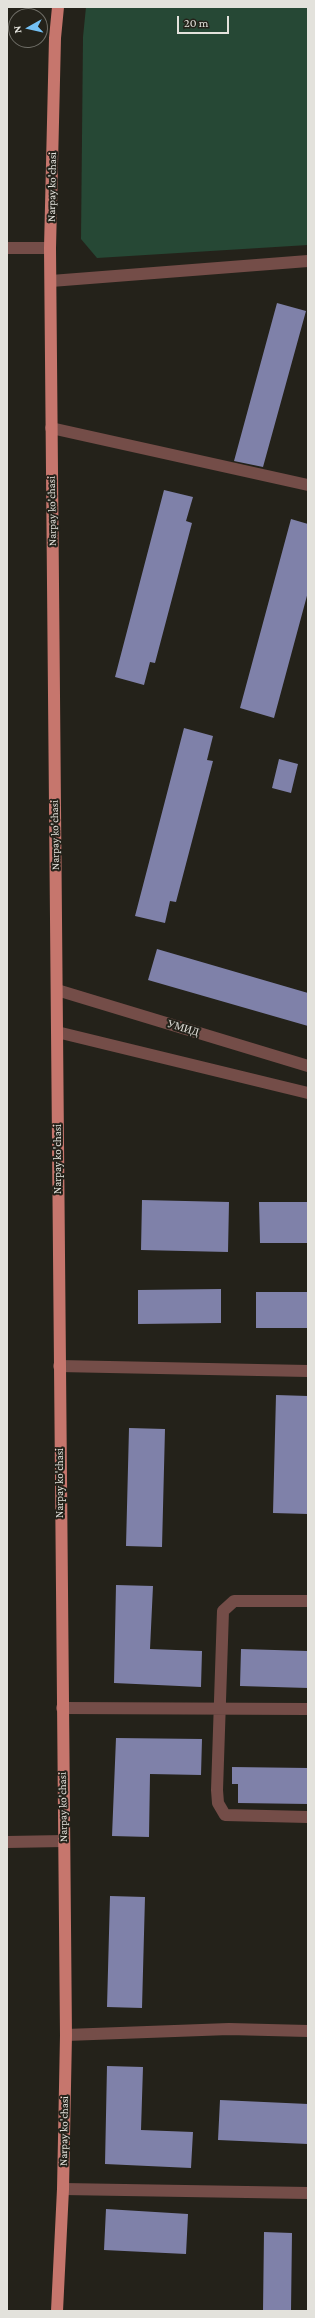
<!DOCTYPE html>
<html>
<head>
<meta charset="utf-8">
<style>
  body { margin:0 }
  #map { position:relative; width:315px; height:2318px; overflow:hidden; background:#24221a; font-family:"Crimson Pro",serif }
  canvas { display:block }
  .frame { position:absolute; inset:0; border:8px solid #e3e2dc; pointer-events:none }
  .north { position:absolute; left:8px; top:8px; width:40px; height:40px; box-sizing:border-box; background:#24221a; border:1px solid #706f68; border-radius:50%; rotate:262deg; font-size:11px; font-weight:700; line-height:16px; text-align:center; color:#e3e2dc }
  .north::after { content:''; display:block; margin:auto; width:14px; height:18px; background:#73c1f5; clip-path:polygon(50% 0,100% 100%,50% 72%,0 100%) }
  .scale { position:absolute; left:177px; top:16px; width:52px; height:18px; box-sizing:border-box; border:2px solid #e3e2dc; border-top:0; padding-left:5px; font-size:12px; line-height:14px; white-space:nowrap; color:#e3e2dc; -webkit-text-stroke:3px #24221a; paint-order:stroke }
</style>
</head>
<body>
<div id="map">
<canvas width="315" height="2318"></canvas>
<div class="frame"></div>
<div class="north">N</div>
<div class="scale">20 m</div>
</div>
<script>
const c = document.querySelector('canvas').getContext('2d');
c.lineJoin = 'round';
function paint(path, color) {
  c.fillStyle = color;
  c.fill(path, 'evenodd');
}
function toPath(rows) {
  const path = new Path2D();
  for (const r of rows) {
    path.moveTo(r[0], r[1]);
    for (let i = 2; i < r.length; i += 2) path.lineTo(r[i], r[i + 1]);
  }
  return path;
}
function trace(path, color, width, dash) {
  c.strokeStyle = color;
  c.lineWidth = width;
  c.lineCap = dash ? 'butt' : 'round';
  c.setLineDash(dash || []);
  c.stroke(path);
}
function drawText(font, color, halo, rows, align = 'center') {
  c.font = font + ' "Crimson Pro",serif';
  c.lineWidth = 4;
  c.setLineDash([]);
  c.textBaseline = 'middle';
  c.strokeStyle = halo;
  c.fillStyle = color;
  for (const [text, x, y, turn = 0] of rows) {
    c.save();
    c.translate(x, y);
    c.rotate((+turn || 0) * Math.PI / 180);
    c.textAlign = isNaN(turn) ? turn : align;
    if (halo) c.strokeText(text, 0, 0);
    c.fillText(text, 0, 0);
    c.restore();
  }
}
paint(toPath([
  [86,7,308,7,308,245,97,258,81,239,83,37]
]), '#264835');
paint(toPath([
  [277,303,306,311,263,467,234,461],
  [164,490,193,497,186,521,192,523,155,663,150,662,144,685,115,677],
  [291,519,308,524,308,592,274,718,240,708],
  [184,728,213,736,207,760,213,761,176,902,170,901,165,923,135,916],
  [279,759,298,764,291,793,272,788],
  [157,949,308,993,308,1026,148,980],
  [142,1200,229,1202,228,1252,141,1250],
  [259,1202,308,1202,308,1243,260,1243],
  [221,1289,221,1323,138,1324,138,1290],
  [256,1292,308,1292,308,1328,256,1328],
  [276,1395,308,1396,308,1514,273,1513],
  [129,1428,165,1429,162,1547,126,1546],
  [116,1585,153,1586,150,1649,202,1651,201,1687,114,1683],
  [241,1649,308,1651,308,1688,240,1686],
  [116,1738,202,1739,201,1775,150,1774,149,1837,112,1836],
  [232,1767,308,1768,308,1804,238,1803,238,1784,232,1784],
  [110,1896,145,1897,142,2008,107,2007],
  [107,2066,143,2067,141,2130,193,2132,191,2168,105,2164],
  [220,2100,308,2104,308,2144,218,2140],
  [106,2209,188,2214,186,2254,104,2250],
  [264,2232,292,2233,291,2311,263,2311]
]), '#7f81a9');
trace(toPath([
  [7,248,50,248],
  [51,281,308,261],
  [51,428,308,485],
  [57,990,308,1066],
  [57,1032,308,1093],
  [59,1366,308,1371],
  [308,1601,234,1601,223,1611,217,1790,218,1803,225,1815,308,1817],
  [62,1708,308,1709],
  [7,1842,64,1841],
  [66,2035,229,2029,308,2031],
  [63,2189,308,2193]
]), '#744d48', 12);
trace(toPath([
  [57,2311,63,2189,66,2035,50,248,55,38,58,7]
]), '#c6766d', 12);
drawText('11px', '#e3e2dc', '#24221a', [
  ["Narpay ko'chasi",52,187,-89],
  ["Narpay ko'chasi",52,511,-91],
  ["Narpay ko'chasi",55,835,-91],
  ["УМИД",183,1028,17],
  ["Narpay ko'chasi",58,1159,-90],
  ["Narpay ko'chasi",60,1483,-90],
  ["Narpay ko'chasi",63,1807,-91],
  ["Narpay ko'chasi",64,2131,-89]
]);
</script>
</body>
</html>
